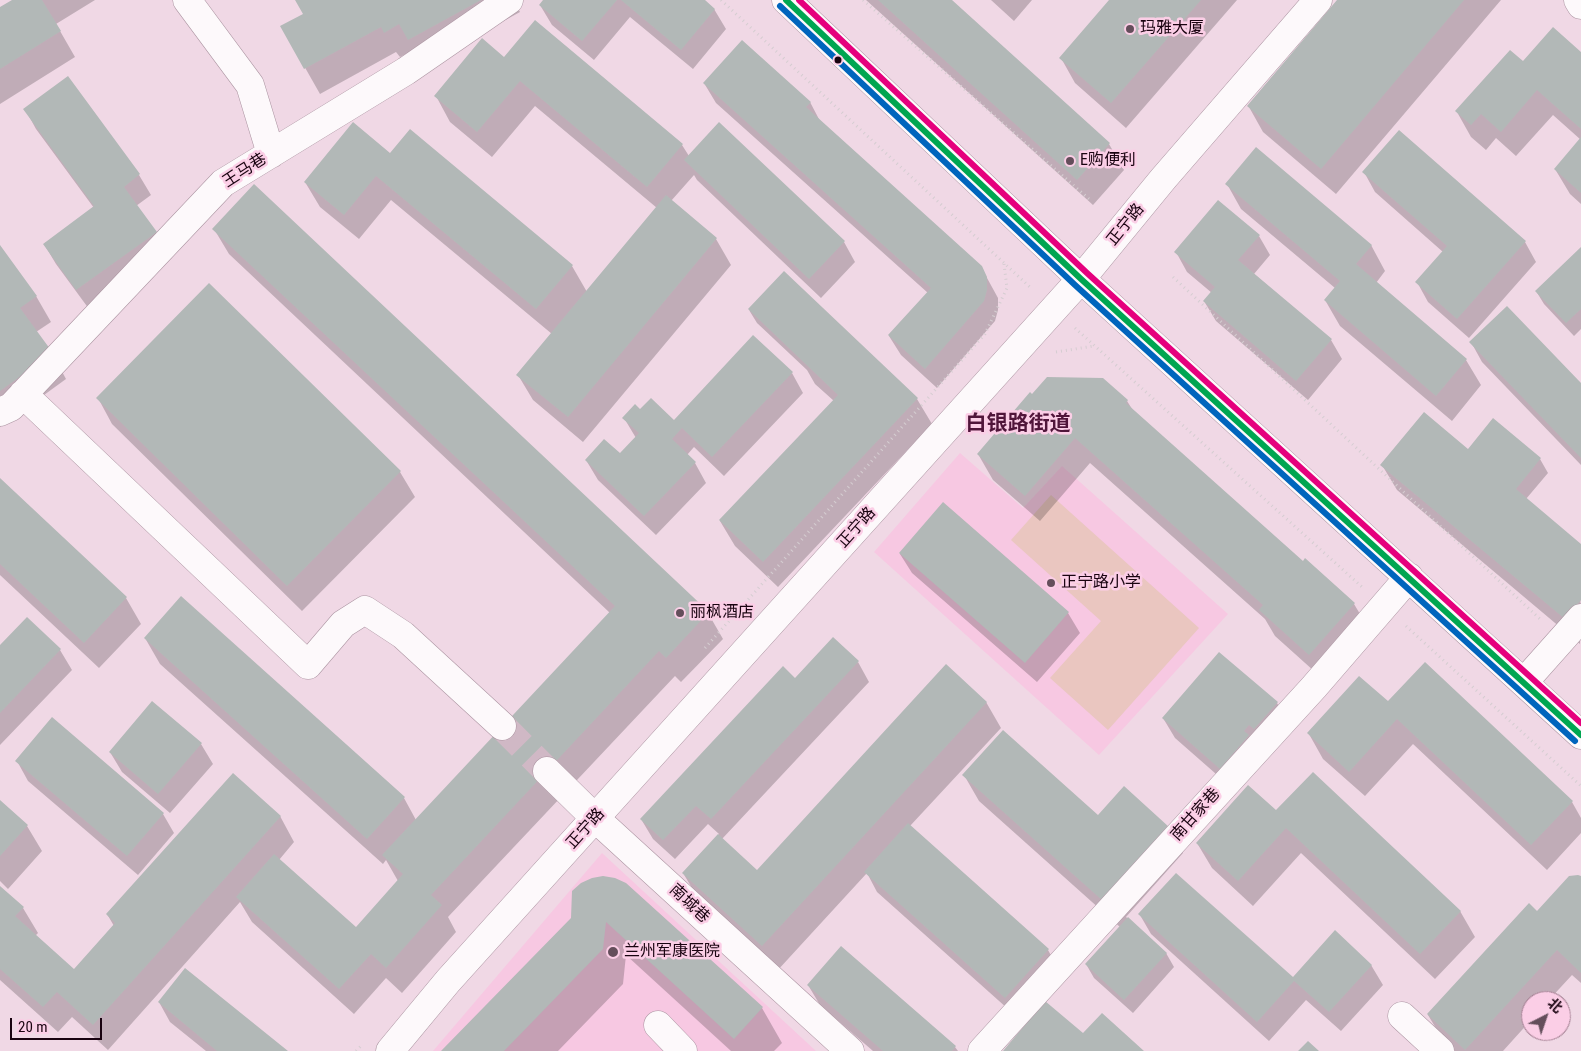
<!DOCTYPE html>
<html>
<head>
<meta charset="utf-8">
<style>
  body { margin:0 }
  #map { position:relative; width:1581px; height:1051px; overflow:hidden; background:#f0d8e5; font-family:"Roboto Condensed","Noto Sans SC",sans-serif }
  canvas { display:block }
  .north { position:absolute; left:1521px; top:991px; width:50px; height:50px; box-sizing:border-box; background:#fbcee6; border:1px solid #a17d90; border-radius:50%; rotate:41deg; font-size:14px; font-weight:700; line-height:20px; text-align:center; color:#190310 }
  .north::after { content:''; display:block; margin:auto; width:18px; height:22px; background:#644e5b; clip-path:polygon(50% 0,100% 100%,50% 72%,0 100%) }
  .scale { position:absolute; left:10px; top:1018px; width:92px; height:22px; box-sizing:border-box; border:2px solid #190310; border-top:0; padding-left:6px; font-size:15px; line-height:18px; white-space:nowrap; color:#190310; -webkit-text-stroke:4px #fbcee6; paint-order:stroke }
</style>
</head>
<body>
<div id="map">
<canvas width="1581" height="1051"></canvas>
<div class="north">北</div>
<div class="scale">20 m</div>
</div>
<script>
const c = document.querySelector('canvas').getContext('2d');
c.lineJoin = 'round';
function paint(path, color) {
  c.fillStyle = color;
  c.fill(path, 'evenodd');
}
function toPath(rows) {
  const path = new Path2D();
  for (const r of rows) {
    path.moveTo(r[0], r[1]);
    for (let i = 2; i < r.length; i += 2) path.lineTo(r[i], r[i + 1]);
  }
  return path;
}
function trace(path, color, width, dash) {
  c.strokeStyle = color;
  c.lineWidth = width;
  c.lineCap = dash ? 'butt' : 'round';
  c.setLineDash(dash || []);
  c.stroke(path);
}
function drawText(font, color, halo, rows, align = 'center') {
  c.font = font + ' "Roboto Condensed","Noto Sans SC",sans-serif';
  c.lineWidth = 5;
  c.setLineDash([]);
  c.textBaseline = 'middle';
  c.strokeStyle = halo;
  c.fillStyle = color;
  for (const [text, x, y, turn = 0] of rows) {
    c.save();
    c.translate(x, y);
    c.rotate((+turn || 0) * Math.PI / 180);
    c.textAlign = isNaN(turn) ? turn : align;
    if (halo) c.strokeText(text, 0, 0);
    c.fillText(text, 0, 0);
    c.restore();
  }
}
paint(toPath([
  [960,453,1023,508,1062,466,1228,614,1099,755,874,552],
  [602,853,816,1051,433,1051]
]), '#f7c8e2');
paint(toPath([
  [1051,495,1199,628,1108,730,1050,678,1101,621,1011,540]
]), '#eac6c0');
paint(toPath([
  [14,0,95,0,56,24,75,57,0,104,0,9],
  [297,0,513,0,520,12,424,65,415,49,400,57,396,52,320,94,282,27,305,14],
  [544,0,703,0,714,9,726,29,693,69,630,17,594,60,552,25,540,5],
  [866,0,950,0,1109,144,1124,170,1093,205],
  [991,0,1032,0,1014,21],
  [1111,0,1237,0,1126,128,1075,83,1061,58],
  [1339,0,1501,0,1336,194,1263,132,1249,107],
  [535,22,682,145,689,156,719,124,844,242,855,262,821,298,697,180,694,175,671,201,716,239,731,265,583,442,533,400,518,375,552,334,391,200,359,239,320,207,305,182,391,155,572,266,587,292,657,208,535,106,492,157,450,122,436,96,504,59],
  [1581,53,1581,204,1570,194,1555,169,1581,140,1553,115,1516,156,1496,138,1486,150,1471,137,1457,112,1523,63],
  [68,78,139,175,151,195,136,206,156,233,167,252,89,309,56,264,44,244,94,208,36,129,25,109],
  [704,83,810,102,821,123,981,267,998,298,998,310,995,321,937,388,901,355,889,336,928,293,716,103],
  [1364,172,1525,242,1536,262,1469,338,1428,302,1417,282,1443,252,1375,192],
  [1227,184,1371,245,1385,271,1376,283,1466,360,1481,385,1452,421,1340,326,1325,300,1335,288,1241,209],
  [214,229,708,613,723,639,681,682,675,676,448,917,456,932,402,993,386,978,354,1014,252,922,240,902,108,1050,72,1017,58,1032,0,980,0,887,23,908,38,933,35,936,74,971,114,926,107,914,280,816,294,842,279,860,356,929,398,881,386,860,383,864,160,664,145,638,181,598,404,798,416,820,610,613,229,254],
  [1259,236,1270,255,1254,274,1331,340,1342,359,1308,400,1216,321,1204,301,1212,293,1187,272,1176,252],
  [0,247,36,296,51,322,36,332,52,353,66,379,0,427],
  [1581,248,1581,329,1574,336,1544,304,1536,291],
  [749,310,917,399,932,424,778,587,735,546,720,521,834,401,815,384,807,370,757,323],
  [1471,342,1581,385,1581,465,1482,362],
  [792,373,803,393,724,476,694,447,687,455,695,463,706,483,656,535,598,480,586,460,620,455,636,438,624,418,640,411,674,422],
  [1103,379,1127,401,1134,412,1303,563,1354,604,1369,629,1324,680,1275,636,1265,619,1090,463,1040,521,993,480,978,454,1032,396],
  [98,398,400,472,415,497,302,611,112,424],
  [1494,420,1540,459,1548,473,1526,499,1581,546,1580,644,1397,490,1382,465,1472,454],
  [0,480,126,598,141,624,99,668,0,575],
  [943,504,1068,613,1080,633,1037,682,912,573,900,554],
  [27,619,60,650,72,670,0,745,0,647],
  [858,662,869,682,722,839,757,871,986,702,1001,728,910,826,1048,950,1059,970,1017,1017,877,892,867,873,777,971,698,898,683,873,719,834,708,824,675,859,653,839,641,819,795,680],
  [1277,703,1288,723,1232,788,1175,738,1163,718],
  [1388,703,1572,802,1581,818,1581,833,1547,870,1413,744,1365,796,1323,759,1309,734],
  [201,744,213,764,170,813,122,772,110,752],
  [17,761,163,814,174,833,138,875,28,781],
  [964,775,1098,817,1168,827,1183,853,1126,917,1166,953,1174,967,1133,1013,1094,978,1086,964,1120,927,979,801],
  [0,802,27,826,42,851,8,889,0,881],
  [1276,812,1460,911,1475,937,1435,979,1301,853,1253,906,1212,868,1197,843],
  [1581,877,1581,983,1572,975,1548,1001,1531,1001,1531,1020,1503,1051,1455,1051,1443,1040,1428,1015,1537,912],
  [625,884,762,1008,782,1043,774,1051,731,1051,626,955,623,984,558,1051,443,1051],
  [1140,915,1293,979,1371,965,1383,985,1341,1031,1306,1000,1269,1041,1151,934],
  [808,985,955,1047,958,1051,873,1051,820,1005],
  [159,1002,286,1051,206,1051,170,1022]
]), '#0003');
paint(toPath([
  [12,0,42,0,61,31,0,69,0,7],
  [295,0,481,0,408,40,399,24,384,33,381,27,304,69,280,26,303,14],
  [543,0,617,0,582,41,539,5],
  [621,0,705,0,715,9,681,50],
  [878,0,952,0,1110,143,1077,180],
  [1109,0,1201,0,1111,103,1059,58],
  [1337,0,1464,0,1321,169,1247,106],
  [535,20,683,144,647,187,520,81,477,132,434,96,482,38,504,57],
  [1553,27,1581,52,1581,129,1537,90,1501,132,1481,114,1471,125,1455,111,1510,50,1523,61],
  [742,40,811,102,806,107,982,266,987,277,987,290,984,301,925,369,888,335,931,288,703,83],
  [68,76,140,174,124,187,157,232,76,290,43,244,94,206,23,109],
  [353,122,390,153,410,129,573,265,536,309,376,176,344,215,304,182],
  [719,122,845,241,809,279,684,160],
  [1399,130,1526,241,1457,319,1415,282,1447,246,1362,172],
  [1581,137,1581,193,1554,169],
  [1256,147,1372,245,1356,264,1467,359,1436,396,1324,300,1340,281,1225,184],
  [254,184,709,612,666,658,659,651,431,895,442,905,386,968,371,954,339,989,236,897,274,854,356,927,403,874,382,855,615,606,212,229],
  [666,195,717,238,568,417,516,375],
  [1218,200,1260,235,1238,260,1332,339,1296,381,1203,301,1215,287,1174,252],
  [0,245,37,296,20,308,53,353,0,391],
  [1581,247,1581,309,1566,323,1535,291],
  [784,271,918,398,763,562,719,520,838,395,748,309],
  [209,283,401,471,287,586,96,398],
  [1507,306,1581,383,1581,458,1469,342],
  [753,335,793,372,712,457,682,428,672,439,696,462,644,516,585,460,604,439,620,453,639,433,622,418,635,404,640,409,651,398,674,420],
  [1047,377,1103,378,1128,400,1126,403,1303,561,1305,558,1355,603,1309,655,1259,610,1263,605,1075,438,1025,496,977,454,1030,392,1032,394],
  [1424,412,1468,449,1493,418,1541,458,1516,489,1581,544,1581,600,1565,619,1380,465],
  [0,478,127,597,84,643,0,564],
  [943,502,1069,612,1025,663,899,553],
  [181,596,405,797,367,839,144,638],
  [27,617,61,649,0,713,0,645],
  [833,637,859,661,711,819,696,806,663,840,640,819,783,666,795,678],
  [1219,652,1278,702,1254,729,1249,725,1244,731,1249,735,1220,769,1162,718],
  [1425,662,1573,801,1531,845,1397,719,1349,772,1307,733,1359,676,1388,701],
  [946,664,987,702,762,946,682,873,718,834,757,870],
  [152,701,202,743,158,794,109,752],
  [52,717,164,813,127,856,15,761],
  [1003,730,1098,815,1124,786,1169,827,1103,901,962,775],
  [1313,772,1461,911,1420,954,1286,828,1238,881,1196,843,1248,785,1276,810],
  [233,773,281,816,93,1025,57,992,43,1007,0,969,0,886,24,907,15,916,74,969,115,923,106,914],
  [0,800,28,825,0,856],
  [908,823,1049,949,1005,998,864,872],
  [1176,873,1293,977,1335,930,1372,965,1329,1012,1294,981,1257,1022,1138,914],
  [1578,875,1581,876,1581,973,1557,950,1465,1050,1427,1014,1529,903,1537,911,1569,876],
  [603,876,615,878,626,883,763,1007,734,1039,606,922,603,949,504,1051,441,1051,571,918,572,891,581,883,592,878],
  [1128,917,1167,953,1124,1000,1085,964],
  [841,946,956,1046,952,1051,883,1051,807,985],
  [185,968,288,1051,217,1051,158,1002],
  [1045,1001,1083,1033,1102,1013,1144,1051,1003,1051],
  [1308,1041,1319,1051,1298,1051]
]), '#b2b8b7');
trace(toPath([
  [502,726,547,771]
]), '#d0b8c5', 28, [28, 14]);
const minor = toPath([
  [187,0,250,85,271,154],
  [786,0,1081,279,1581,735],
  [1578,0,1581,5],
  [23,394,308,665,343,624,365,610,403,635,502,726],
  [0,412,11,407,223,183,406,71,509,0],
  [1524,682,1581,618],
  [547,771,595,818,850,1051],
  [1402,1016,1440,1051],
  [658,1025,683,1051],
  [390,1051,448,981,1081,279,1163,179,1318,0],
  [982,1051,1314,687,1409,577]
]);
trace(minor, '#ab94a1', 29);
trace(toPath([
  [721,0,1032,289],
  [863,0,1089,199],
  [1173,277,1540,619],
  [1075,328,1362,587],
  [1056,352,1094,346],
  [1406,626,1581,786],
  [705,648,985,334,1007,288,1004,264],
  [356,1051,361,1046]
]), '#d5cdd1', 3, [1, 4]);
trace(minor, '#fdf9fb', 28);
trace(toPath([
  [786,0,1081,279,1581,735]
]), '#00a651', 6);
trace(toPath([
  [780,6,1075,285,1575,741]
]), '#0065bd', 6);
trace(toPath([
  [799,0,1087,273,1581,723]
]), '#e5007d', 6);
for (const [x, y, r, color] of [
  [1130,29,5,"#644e5b"],
  [838,60,4.5,"#190310"],
  [1070,161,5,"#644e5b"],
  [1051,583,5,"#644e5b"],
  [680,613,5,"#644e5b"],
  [613,952,6,"#644e5b"]
]) {
  const dot = new Path2D();
  dot.arc(x, y, r, 0, 2 * Math.PI);
  c.fillStyle = color;
  c.fill(dot);
  trace(dot, '#fbcee6', 2);
}
drawText('16px', '#190310', '#fbcee6', [
  ["玛雅大厦",1140,29],
  ["E购便利",1080,161],
  ["正宁路小学",1061,583],
  ["丽枫酒店",690,613],
  ["兰州军康医院",624,952]
], 'left');
drawText('16px', '#190310', '#fbcee6', [
  ["王马巷",245,171,-33],
  ["正宁路",1126,225,-51],
  ["正宁路",857,528,-48],
  ["南甘家巷",1196,815,-48],
  ["正宁路",586,829,-48],
  ["南城巷",689,904,43]
]);
drawText('bold 21px', '#50153a', '#fbcee6', [
  ["白银路街道",1018,425]
]);
</script>
</body>
</html>
